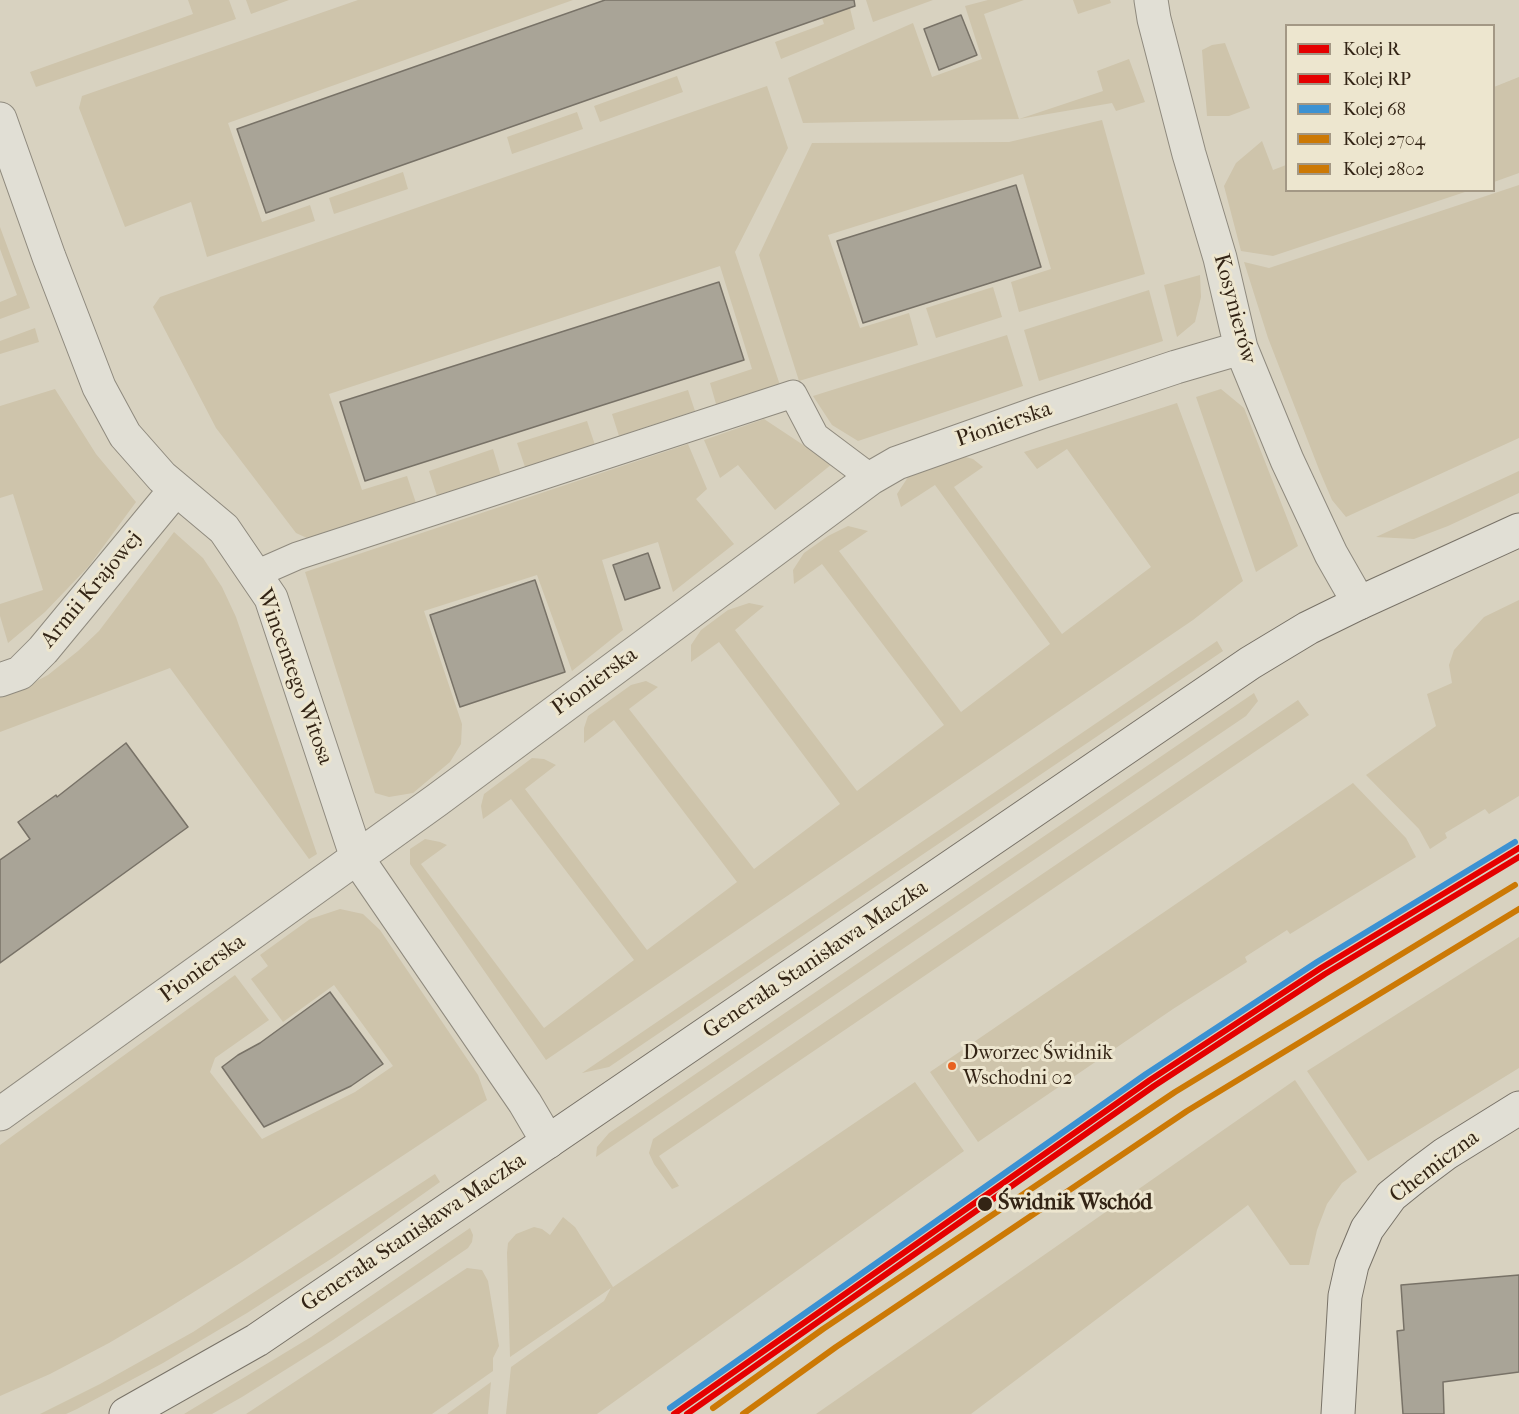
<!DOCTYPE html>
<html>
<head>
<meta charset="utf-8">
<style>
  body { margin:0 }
  #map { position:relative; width:1519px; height:1414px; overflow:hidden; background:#d8d2c0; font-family:"IM FELL French Canon",serif }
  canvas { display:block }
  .legend { position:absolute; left:1285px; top:24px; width:210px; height:168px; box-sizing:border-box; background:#ede6cf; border:2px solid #a39885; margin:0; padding:8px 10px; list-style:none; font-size:18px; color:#332415 }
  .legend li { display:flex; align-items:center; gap:12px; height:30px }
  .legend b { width:30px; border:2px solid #a39885 }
</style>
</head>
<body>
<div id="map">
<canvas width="1519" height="1414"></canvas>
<ul class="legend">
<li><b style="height:8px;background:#e50000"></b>Kolej R</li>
<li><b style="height:8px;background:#e50000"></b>Kolej RP</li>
<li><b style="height:8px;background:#3c92d3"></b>Kolej 68</li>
<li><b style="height:8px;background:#cc7905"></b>Kolej 2704</li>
<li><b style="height:8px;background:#cc7905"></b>Kolej 2802</li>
</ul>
</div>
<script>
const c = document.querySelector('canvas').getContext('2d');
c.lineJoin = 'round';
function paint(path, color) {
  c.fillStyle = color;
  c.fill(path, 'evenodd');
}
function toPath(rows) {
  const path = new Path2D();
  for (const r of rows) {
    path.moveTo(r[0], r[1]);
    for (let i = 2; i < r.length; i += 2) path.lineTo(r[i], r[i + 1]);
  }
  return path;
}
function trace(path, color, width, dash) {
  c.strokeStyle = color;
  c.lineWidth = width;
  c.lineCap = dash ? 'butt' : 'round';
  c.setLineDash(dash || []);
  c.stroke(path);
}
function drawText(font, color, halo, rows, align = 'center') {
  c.font = font + ' "IM FELL French Canon",serif';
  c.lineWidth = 6;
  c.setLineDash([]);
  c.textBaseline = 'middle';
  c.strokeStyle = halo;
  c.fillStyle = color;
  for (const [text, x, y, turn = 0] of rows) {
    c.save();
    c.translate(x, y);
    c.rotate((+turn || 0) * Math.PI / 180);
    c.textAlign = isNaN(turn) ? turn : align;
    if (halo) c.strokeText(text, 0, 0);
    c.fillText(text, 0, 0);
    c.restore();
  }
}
paint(toPath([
  [188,0,229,0,236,19,36,87,30,72,193,14],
  [246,0,289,0,251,14],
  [358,0,573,0,228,123,262,222,310,205,315,221,207,257,191,202,125,227,79,108,82,96],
  [816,0,848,0,855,29,781,59,775,42,824,24],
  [866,0,933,0,873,22],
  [988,0,1024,0,984,14,1019,119,1103,91,1097,71,1129,59,1145,102,1116,111,1112,103,1019,119,803,123,788,78,913,23,932,77,982,59,965,6],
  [1073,0,1110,0,1111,3,1078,14],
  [1225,43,1250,108,1229,116,1207,116,1202,50,1212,45],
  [677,76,683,92,600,122,594,106],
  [1519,77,1519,173,1494,182,1494,87],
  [767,86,788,148,735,252,780,385,716,404,710,383,752,369,720,266,329,394,362,490,407,476,416,503,309,539,296,533,216,428,153,307,160,297],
  [577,112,583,129,512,154,507,137],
  [1102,120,1145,274,1019,312,1011,282,1051,269,1023,174,828,235,860,328,909,313,918,345,799,381,759,255,812,143,1009,142],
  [1262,141,1273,170,1286,165,1286,190,1468,191,1273,256,1241,251,1224,186,1236,163],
  [403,172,408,189,334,214,329,198],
  [1519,185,1519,438,1346,517,1332,500,1320,472,1268,338,1244,262,1269,268],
  [0,227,30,308,0,319,0,302,17,295,0,249],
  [1200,275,1201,297,1195,322,1177,337,1164,285],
  [993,287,1002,317,936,338,926,308],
  [1149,290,1163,341,1039,381,1024,330],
  [35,328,39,342,0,354,0,341],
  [1007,335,1023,386,858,441,832,425,813,396],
  [55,389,96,454,136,502,89,566,45,612,8,643,0,616,0,604,43,590,13,494,0,498,0,406],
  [1221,389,1244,408,1298,546,1256,572,1196,397],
  [688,390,695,411,619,436,612,414],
  [1177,403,1243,581,1193,620,546,1060,410,864,410,849,425,839,440,842,447,845,421,864,544,1028,634,960,511,799,483,819,481,806,484,794,532,758,544,759,556,765,525,789,647,950,737,882,614,720,584,743,584,728,588,716,631,685,646,681,658,687,629,709,754,869,840,804,719,642,691,662,691,645,701,630,728,610,749,603,764,606,735,630,857,791,944,725,822,564,794,584,793,570,804,553,828,536,848,526,868,531,839,551,961,712,1050,644,935,485,901,507,897,494,910,474,958,455,973,459,983,467,954,487,1062,634,1151,567,1067,449,1037,469,1024,452],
  [764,419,832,464,775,510,738,465,720,478,704,440],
  [587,421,595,445,525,467,517,443],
  [688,444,707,489,696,499,734,544,673,592,658,542,602,560,623,630,572,671,537,575,424,611,462,724,461,744,450,762,413,793,389,797,375,793,305,572],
  [493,449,501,476,437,496,429,471],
  [1519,471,1519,493,1448,526,1414,539,1376,537],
  [174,532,203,558,222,587,236,617,317,854,309,859,170,668,0,732,0,696,16,692,48,675,78,651,99,631],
  [1519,600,1519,796,1489,814,1485,809,1445,833,1447,838,1430,849,1419,829,1366,775,1436,726,1427,694,1452,683,1449,665,1454,650,1484,617],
  [1217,641,1223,651,609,1067,582,1073],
  [1254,693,1258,701,1246,716,596,1157,597,1147,609,1133],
  [1298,700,1309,715,659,1156,679,1186,672,1189,654,1164,649,1153,653,1139],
  [1353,783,1406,838,1416,857,1290,934,1287,930,1245,957,1247,962,1173,1009,978,1142,930,1072],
  [340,909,363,914,380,930,478,1075,487,1100,242,1262,165,1310,109,1343,50,1374,0,1396,0,1145,235,975,269,1020,215,1058,210,1072,262,1139,355,1092,393,1066,334,985,283,1022,251,979,268,966,260,955,310,919],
  [1519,937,1519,1068,1368,1161,1307,1071],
  [1295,1080,1357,1172,1342,1183,1327,1204,1317,1230,1309,1265,1290,1265,1248,1205,971,1414,816,1414],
  [915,1082,964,1151,597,1414,506,1414,511,1367,604,1301,611,1288,510,1357,507,1253,508,1243,516,1234,534,1227,542,1229,550,1235,563,1217,575,1227,613,1287],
  [435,1174,440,1182,334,1257,247,1313,163,1363,77,1409,66,1414,40,1414,100,1384,193,1332],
  [470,1228,473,1235,472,1242,468,1248,333,1340,242,1397,212,1414,184,1414,311,1337],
  [467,1268,482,1270,488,1281,499,1346,493,1358,493,1371,432,1414,246,1414],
  [491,1382,488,1414,447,1414]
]), '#cec4ab');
const building = toPath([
  [605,0,854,0,855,6,266,213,237,129,605,0],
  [961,15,977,55,939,70,924,29,961,15],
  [1016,185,1041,267,863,323,837,241,1016,185],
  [719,282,744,360,365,481,340,402,719,282],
  [648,553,660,588,625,600,613,565,648,553],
  [535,580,565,672,460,707,430,615,535,580],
  [126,743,188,827,0,963,0,860,30,839,18,822,56,795,57,797,126,743],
  [330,992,383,1064,351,1086,264,1127,222,1067,238,1055,260,1043,330,992],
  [1519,1275,1519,1372,1443,1382,1444,1414,1403,1414,1397,1331,1404,1330,1401,1285,1519,1275]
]);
paint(building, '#a9a497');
trace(building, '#787267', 1.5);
const lane = toPath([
  [256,574,297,556,793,394,815,436,871,478]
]);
const street = toPath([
  [1151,0,1154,19,1189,154,1220,258,1241,348,1287,460,1331,554,1359,603],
  [0,119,49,257,99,387,125,435,162,477,224,529,271,598,357,858,525,1103,548,1142],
  [0,680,20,673,43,650,176,489],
  [0,1114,437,800,871,478,897,463,1041,412,1176,367,1241,348]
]);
const secondary = toPath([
  [126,1414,257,1340,1250,663,1308,628,1359,603,1519,530],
  [1338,1414,1345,1296,1352,1265,1367,1229,1391,1196,1417,1175,1445,1154,1519,1108]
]);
trace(lane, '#8f8a7e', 29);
trace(street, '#8f8a7e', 35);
trace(secondary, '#787267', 35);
trace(lane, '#e1dfd5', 27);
trace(street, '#e1dfd5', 33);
trace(secondary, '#e1dfd5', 33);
trace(toPath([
  [674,1414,1150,1080,1321,968,1519,848]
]), '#e50000', 6);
trace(toPath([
  [687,1414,1154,1086,1325,974,1519,857]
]), '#e50000', 6);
trace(toPath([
  [670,1408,1146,1074,1317,962,1515,842]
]), '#3c92d3', 6);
trace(toPath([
  [713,1408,823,1329,1175,1092,1515,885]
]), '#cc7905', 6);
trace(toPath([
  [743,1414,836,1347,1187,1111,1519,909]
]), '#cc7905', 6);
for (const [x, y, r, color] of [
  [952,1066,5,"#e86221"],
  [985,1204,8,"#332415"]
]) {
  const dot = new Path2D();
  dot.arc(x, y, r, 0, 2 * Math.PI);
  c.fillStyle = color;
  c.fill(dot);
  trace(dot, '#ede6cf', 2);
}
drawText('20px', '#332415', '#ede6cf', [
  ["Dworzec Świdnik",963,1054],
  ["Wschodni 02",963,1079]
], 'left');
drawText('22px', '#332415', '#ede6cf', [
  ["Kosynierów",1234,309,75],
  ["Pionierska",1004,425,-19],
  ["Armii Krajowej",92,590,-50],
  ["Wincentego Witosa",294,677,70],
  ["Pionierska",595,682,-36],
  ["Generała Stanisława Maczka",816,960,-34],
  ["Pionierska",203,969,-36],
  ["Chemiczna",1435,1167,-37],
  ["Generała Stanisława Maczka",414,1233,-34]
]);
drawText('bold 22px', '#332415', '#ede6cf', [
  ["Świdnik Wschód",998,1204]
], 'left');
</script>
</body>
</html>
